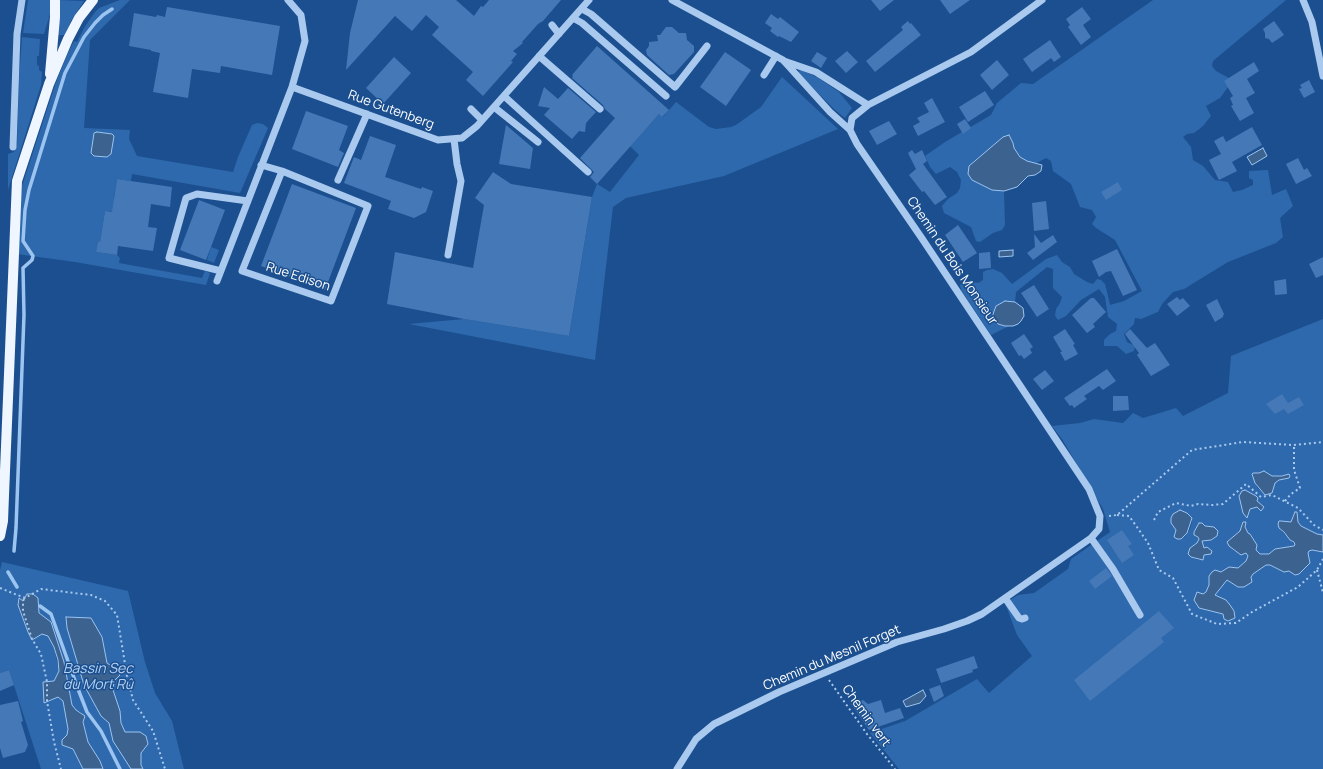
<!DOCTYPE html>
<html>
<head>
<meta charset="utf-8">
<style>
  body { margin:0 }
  canvas { display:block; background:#1b4f8f }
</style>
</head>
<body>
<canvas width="1323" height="769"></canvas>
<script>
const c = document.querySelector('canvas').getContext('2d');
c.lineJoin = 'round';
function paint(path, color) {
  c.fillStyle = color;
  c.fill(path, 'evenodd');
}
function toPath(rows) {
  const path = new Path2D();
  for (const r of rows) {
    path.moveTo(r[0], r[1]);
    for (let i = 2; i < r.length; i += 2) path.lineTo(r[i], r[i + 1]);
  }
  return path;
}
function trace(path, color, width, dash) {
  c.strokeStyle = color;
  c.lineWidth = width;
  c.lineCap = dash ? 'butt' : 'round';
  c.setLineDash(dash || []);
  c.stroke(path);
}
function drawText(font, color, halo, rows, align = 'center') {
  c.font = font + ' Manrope,sans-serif';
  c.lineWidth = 3;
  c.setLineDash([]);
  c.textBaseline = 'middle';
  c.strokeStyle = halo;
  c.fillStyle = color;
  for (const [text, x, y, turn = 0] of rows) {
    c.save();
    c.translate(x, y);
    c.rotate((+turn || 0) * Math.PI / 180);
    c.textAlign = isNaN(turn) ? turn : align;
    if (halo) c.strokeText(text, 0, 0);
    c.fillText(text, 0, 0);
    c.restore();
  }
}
paint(toPath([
  [28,0,51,0,50,14,44,34,23,33],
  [57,0,84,1,71,21,66,35,56,35],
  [120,0,130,0,90,40,84,128,130,130,129,139,137,156,233,172,238,157,252,125,257,123,263,124,268,128,240,193,132,174,131,181,117,179,114,198,132,201,121,213,105,211,100,242,98,241,96,252,117,255,120,258,119,263,202,278,205,271,210,273,206,285,75,262,17,254,18,222,22,186,55,85,67,55,74,41,77,42,84,28,95,12,99,8],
  [1153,0,1286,0,1213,61,1212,66,1216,71,1229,78,1231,83,1220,98,1206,106,1211,116,1203,126,1194,133,1187,134,1183,137,1191,147,1193,160,1203,166,1215,180,1228,182,1233,192,1242,190,1253,185,1253,180,1249,178,1249,171,1268,170,1272,195,1286,189,1293,206,1280,218,1283,237,1276,243,1228,262,1184,289,1173,292,1162,304,1158,312,1141,319,1135,318,1134,324,1124,334,1127,342,1135,346,1134,351,1126,354,1117,346,1104,346,1104,340,1110,334,1116,331,1117,324,1108,317,1105,297,1099,289,1081,300,1066,316,1058,320,1055,316,1056,309,1060,303,1062,297,1053,288,1053,269,1047,267,1016,292,1015,302,1005,301,996,306,993,314,998,324,1009,326,991,335,961,290,960,285,965,280,978,283,983,280,983,272,987,270,993,269,1002,273,1012,284,1046,259,1057,255,1062,262,1070,267,1074,274,1087,282,1093,284,1097,279,1101,280,1105,284,1107,292,1110,305,1124,301,1142,291,1115,240,1096,228,1092,224,1096,217,1092,210,1080,207,1071,184,1053,171,1051,161,1046,158,1035,164,1022,159,1014,148,1013,143,986,152,974,161,968,170,970,178,989,189,1004,191,1005,225,1002,230,993,233,980,242,976,241,971,227,944,213,942,206,948,199,957,193,960,188,961,180,957,172,950,167,936,174,930,167,925,156,945,142,991,115,997,103,1021,83,1033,84],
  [22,37,40,39,39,56,37,56,37,65,39,66,39,70,42,72,41,85,8,190,8,154,14,152,17,144,19,79],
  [800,70,817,77,839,92,852,108,845,118,835,110,798,73],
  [782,77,838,129,724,176,626,198,613,207,595,360,409,324,464,319,569,336,592,197,597,184,610,192,639,155,630,146,659,114,663,117,676,102,709,127,716,129,731,127,736,125,761,107],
  [211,247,219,250,214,263,207,260],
  [1323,319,1323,535,1317,534,1301,526,1294,516,1291,522,1281,521,1279,528,1295,545,1273,552,1269,554,1260,554,1256,550,1257,545,1250,534,1248,533,1243,522,1240,531,1227,542,1234,551,1246,553,1248,556,1246,561,1238,568,1229,567,1221,572,1218,571,1209,581,1209,585,1206,592,1203,594,1197,593,1199,608,1224,614,1224,619,1228,621,1235,618,1234,611,1230,605,1215,595,1227,580,1238,587,1252,580,1251,577,1253,574,1266,565,1269,565,1284,572,1289,571,1310,563,1308,553,1309,551,1312,550,1323,552,1323,769,899,769,870,733,905,721,977,679,989,693,1032,656,1017,635,1005,603,1018,595,1034,593,1068,569,1071,559,1110,532,1103,509,1062,439,1052,426,1080,423,1094,419,1123,423,1133,413,1143,418,1176,408,1183,416,1228,393,1231,356],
  [1253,473,1267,474,1272,476,1288,475,1275,483,1272,493,1265,495,1257,487,1252,474],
  [1247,491,1258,498,1257,507,1250,509,1247,517],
  [1184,511,1191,516,1192,522,1189,531,1184,537,1174,535,1176,530,1174,525],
  [1205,526,1214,527,1217,536,1211,540,1201,541,1205,554,1199,560,1191,557,1193,546,1197,543,1199,539,1194,535],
  [2,562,128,591,145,662,155,693,172,721,184,769,143,769,141,765,141,753,148,744,146,736,140,732,125,732,121,723,120,711,113,690,116,669,107,663,102,637,66,617,67,628,84,685,101,716,109,723,113,741,131,769,103,769,100,761,88,742,81,712,76,710,72,705,64,662,51,622,39,613,38,598,23,601,19,598,18,605,28,632,32,640,42,634,48,636,54,647,59,671,44,702,58,697,63,701,68,729,67,735,68,746,73,749,83,769,41,769,9,670,0,673,0,570]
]), '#2e69ad');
const water = toPath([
  [97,132,112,134,114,136,111,154,107,157,94,156,91,153,94,133,97,132],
  [1009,135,1013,143,1014,148,1020,157,1027,161,1042,165,1041,171,1035,175,1028,176,1017,187,1004,191,992,190,972,180,968,174,969,166,1003,137,1009,135],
  [1263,148,1267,156,1252,165,1247,157,1263,148],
  [1013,250,1013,256,999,257,999,251,1013,250],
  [1005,301,1015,302,1023,308,1024,316,1021,321,1018,324,1013,326,1005,326,998,324,994,319,993,314,996,306,1005,301],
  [1264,471,1272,476,1282,476,1289,474,1290,476,1289,478,1279,480,1275,483,1272,493,1265,495,1255,483,1252,474,1253,473,1259,473,1264,471],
  [1245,490,1256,496,1258,498,1257,501,1264,507,1261,511,1257,507,1250,509,1247,518,1243,513,1239,496,1242,491,1245,490],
  [1180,510,1187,513,1192,518,1187,533,1181,539,1177,539,1174,537,1176,530,1171,523,1171,518,1173,514,1180,510],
  [1295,512,1297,512,1298,522,1301,526,1317,534,1323,535,1323,552,1312,550,1309,551,1308,553,1310,563,1299,574,1295,575,1289,571,1284,572,1270,565,1266,565,1253,574,1251,577,1252,582,1244,587,1238,587,1227,580,1215,595,1226,600,1230,605,1234,611,1235,618,1228,621,1224,619,1223,614,1199,608,1194,600,1197,592,1203,594,1206,592,1209,585,1209,576,1212,572,1215,570,1221,572,1229,567,1238,568,1246,561,1248,556,1246,553,1241,555,1229,546,1227,542,1240,531,1243,522,1246,522,1245,527,1248,533,1250,534,1257,545,1256,550,1260,554,1269,554,1275,549,1294,546,1295,545,1294,542,1290,540,1284,532,1279,528,1278,524,1279,521,1281,521,1291,522,1295,512],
  [1199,523,1202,523,1205,526,1214,527,1218,531,1217,536,1211,540,1202,541,1204,548,1207,547,1212,551,1211,554,1204,555,1203,560,1191,557,1188,554,1190,548,1197,543,1199,539,1198,537,1194,535,1194,532,1199,523],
  [27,594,33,594,38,598,39,613,51,622,64,662,72,705,76,710,85,716,83,722,88,742,100,761,103,769,83,769,73,749,62,745,62,740,67,735,68,729,63,701,58,697,44,703,43,682,54,681,59,671,58,660,54,647,48,636,42,634,32,640,28,632,18,605,19,598,23,601,27,594],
  [66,617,91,618,102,637,107,663,116,669,120,675,114,681,113,690,120,711,121,723,125,732,140,732,146,736,148,744,141,753,141,765,143,769,131,769,113,741,109,723,101,716,84,685,67,628,66,617],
  [923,690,926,696,920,703,906,707,903,701,923,690]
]);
paint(water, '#3c6290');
trace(water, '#9cc4f0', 1);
trace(toPath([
  [14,551,16,528,24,315,23,268,32,260,33,256,23,241,25,210,29,190,65,73,84,37,95,23,103,15,112,9],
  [8,572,17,587],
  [40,606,51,614,78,689,87,712,101,731,120,769]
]), '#9cc4f0', 3.5);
paint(toPath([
  [358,0,456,0,474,16,481,6,483,7,489,0,561,0,543,21,538,24,522,42,523,43,513,51,517,54,511,61,513,62,483,96,466,80,473,72,432,35,439,27,426,15,412,31,395,16,346,70,350,33],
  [871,0,894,0,880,11],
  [940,0,970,0,950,14],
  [167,7,280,26,272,75,221,66,220,73,192,69,188,98,153,92,160,53,151,51,151,50,129,46,134,13,156,17,157,15,165,17],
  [1082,7,1091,19,1083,25,1091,37,1081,45,1068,27,1070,25,1066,19],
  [771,14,778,19,780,17,799,32,791,42,779,36,778,37,770,31,772,28,765,23],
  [908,21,910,24,911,23,921,35,875,72,866,61,903,30,901,27],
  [1274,21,1284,35,1272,43,1269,39,1265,38,1265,33,1263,29],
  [666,27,672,27,679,33,686,33,687,40,694,46,694,52,674,74,669,75,647,55,646,50,649,46,649,42,658,41,657,35,660,35],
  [1050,40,1061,57,1054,62,1051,58,1032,72,1023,59],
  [597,46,669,110,662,117,659,114,597,184,590,177,594,172,580,158,615,118,605,109,603,105,572,78,573,76,572,75],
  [847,51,858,62,846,73,835,61],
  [725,52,751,70,726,106,700,87],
  [817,52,827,58,821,68,811,61],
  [394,57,411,73,383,104,366,88],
  [997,60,1009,75,992,90,980,75],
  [1254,62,1259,71,1247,79,1255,93,1246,98,1254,113,1240,121,1231,106,1233,105,1230,98,1233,96,1224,81],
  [1309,80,1315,92,1304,98,1299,89,1302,88,1300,85],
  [544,87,558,99,568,88,596,112,586,123,585,132,579,131,572,139,544,115,550,108,538,106],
  [985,91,994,105,968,122,959,107],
  [932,98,945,122,918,136,913,126,920,122,917,118,929,112,924,103],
  [306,111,348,126,339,150,344,153,338,167,292,149],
  [965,119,971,128,963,134,957,124],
  [889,121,897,134,877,145,869,131],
  [506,125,533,148,530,169,499,164],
  [1252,127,1262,145,1232,162,1237,171,1219,180,1209,160,1221,154,1214,141,1223,136,1226,142],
  [370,136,396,145,385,177,421,189,422,187,433,191,426,212,414,218,388,209,391,201,344,183,354,157,361,160],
  [912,150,915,154,922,150,927,161,923,164,947,197,935,205,924,191,922,192,909,175,916,169,908,153],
  [1298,158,1304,170,1307,168,1312,176,1296,184,1286,164],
  [493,172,511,184,592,197,569,336,464,319,387,304,395,252,473,268,484,205,475,198],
  [117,179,172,187,170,207,151,204,148,227,157,228,153,251,118,246,117,255,96,252,98,241,100,242,105,211,112,212],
  [1118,182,1122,190,1106,200,1101,192],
  [292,184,356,208,325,290,261,266],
  [199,200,225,210,206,260,180,250],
  [1046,201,1049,229,1034,231,1032,203],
  [958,225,977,253,963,262,945,235],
  [1034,234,1041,243,1053,235,1057,242,1033,260,1027,253,1035,247],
  [1117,249,1137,290,1123,296,1111,271,1106,272,1099,277,1092,261],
  [990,252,991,268,979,269,979,253],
  [1323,257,1323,275,1316,278,1309,264],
  [1286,279,1287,294,1275,295,1274,281],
  [1034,285,1049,309,1037,317,1021,293],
  [1177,297,1180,300,1183,298,1190,306,1177,316,1167,304],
  [1091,298,1094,298,1106,312,1093,324,1095,327,1087,333,1072,315],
  [1217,299,1224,314,1223,316,1223,317,1215,322,1206,305],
  [1065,329,1075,344,1073,345,1078,354,1065,361,1060,352,1062,352,1053,337],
  [1130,329,1147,348,1155,343,1170,365,1151,376,1137,355,1139,353,1125,334],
  [1024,334,1033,347,1030,349,1032,353,1024,359,1021,355,1019,356,1011,343],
  [1107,369,1116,381,1103,390,1099,386,1084,396,1087,399,1074,408,1072,405,1070,406,1064,398],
  [1045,370,1054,381,1042,390,1033,379],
  [1282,394,1288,403,1299,397,1304,405,1288,414,1284,409,1275,414,1266,404],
  [1113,396,1128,396,1129,410,1113,411],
  [1122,530,1132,544,1128,546,1134,555,1122,563,1107,540],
  [1106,568,1112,576,1095,589,1089,581],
  [1159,611,1174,628,1161,638,1164,642,1090,701,1074,680],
  [974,656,978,668,972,670,973,672,941,683,936,669],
  [9,670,14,685,0,691,0,673],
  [940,685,944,696,934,702,929,689],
  [863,700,868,704,881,700,885,713,900,708,904,718,869,730,851,704],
  [18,701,23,721,21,722,28,745,25,752,3,758,0,748,0,705]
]), '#4478b7');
trace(toPath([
  [1285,501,1291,494,1300,488,1294,470,1294,446],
  [1117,515,1129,516,1137,527,1148,543,1159,570,1173,578,1192,614,1217,624,1236,623,1252,612,1298,587,1317,570,1323,559],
  [1109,516,1117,515,1192,450,1243,442,1293,445,1323,442],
  [1154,520,1158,512,1176,503,1191,506,1198,504,1212,505,1223,504,1246,484,1261,497,1272,495,1298,508,1314,525,1323,530],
  [1317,570,1323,593],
  [0,588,25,598,41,589,91,595,105,601,117,615,127,676,133,700,153,731,165,769],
  [24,599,23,601,23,611,32,639,41,654,47,682,47,701,54,742,61,769],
  [829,680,867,734,895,769]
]), '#a9c9ee', 2, [2, 3]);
trace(toPath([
  [672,0,783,60,830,112,850,130],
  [1303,0,1312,22,1323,76],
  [582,9,591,14,675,87,707,46],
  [573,18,582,23,666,96],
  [552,25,559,34],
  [539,56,600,109],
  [784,61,816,72,868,105],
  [764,75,776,56],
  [292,87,438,140,462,138,477,126,589,0],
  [504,96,588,172],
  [494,107,538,142],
  [471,109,482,120],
  [13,147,17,34,22,0],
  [261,165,282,171,368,206,331,301,242,271,282,171],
  [338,180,367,114],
  [448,255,461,181,457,164,454,139],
  [221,271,169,258,186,198,197,194,248,201],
  [217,281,292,87,305,41,301,15,288,0],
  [1091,538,1113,569,1140,615],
  [1005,598,1019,618,1022,619,1025,618],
  [677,769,696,739,714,724,779,692,897,642,944,629,967,621,982,614,1091,538,1099,529,1100,516,1089,489,921,237,857,144,850,130,852,118,868,105,971,52,1042,0]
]), '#a9c9ee', 7);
trace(toPath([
  [50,74,55,17,55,0],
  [0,536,3,521,4,495,17,181,49,84,68,39,79,18,93,0]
]), '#f0f6ff', 10);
drawText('13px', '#fff', '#1b4f8f', [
  ["Rue Gutenberg",391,110,20],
  ["Chemin du Bois Monsieur",952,261,56],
  ["Rue Edison",298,277,18],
  ["Chemin du Mesnil Forget",832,658,-23],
  ["Chemin vert",866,716,54]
]);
drawText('italic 14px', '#b5d3f5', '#1b4f8f', [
  ["Bassin Sec",98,669],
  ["du Mort Rû",98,685]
]);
</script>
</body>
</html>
